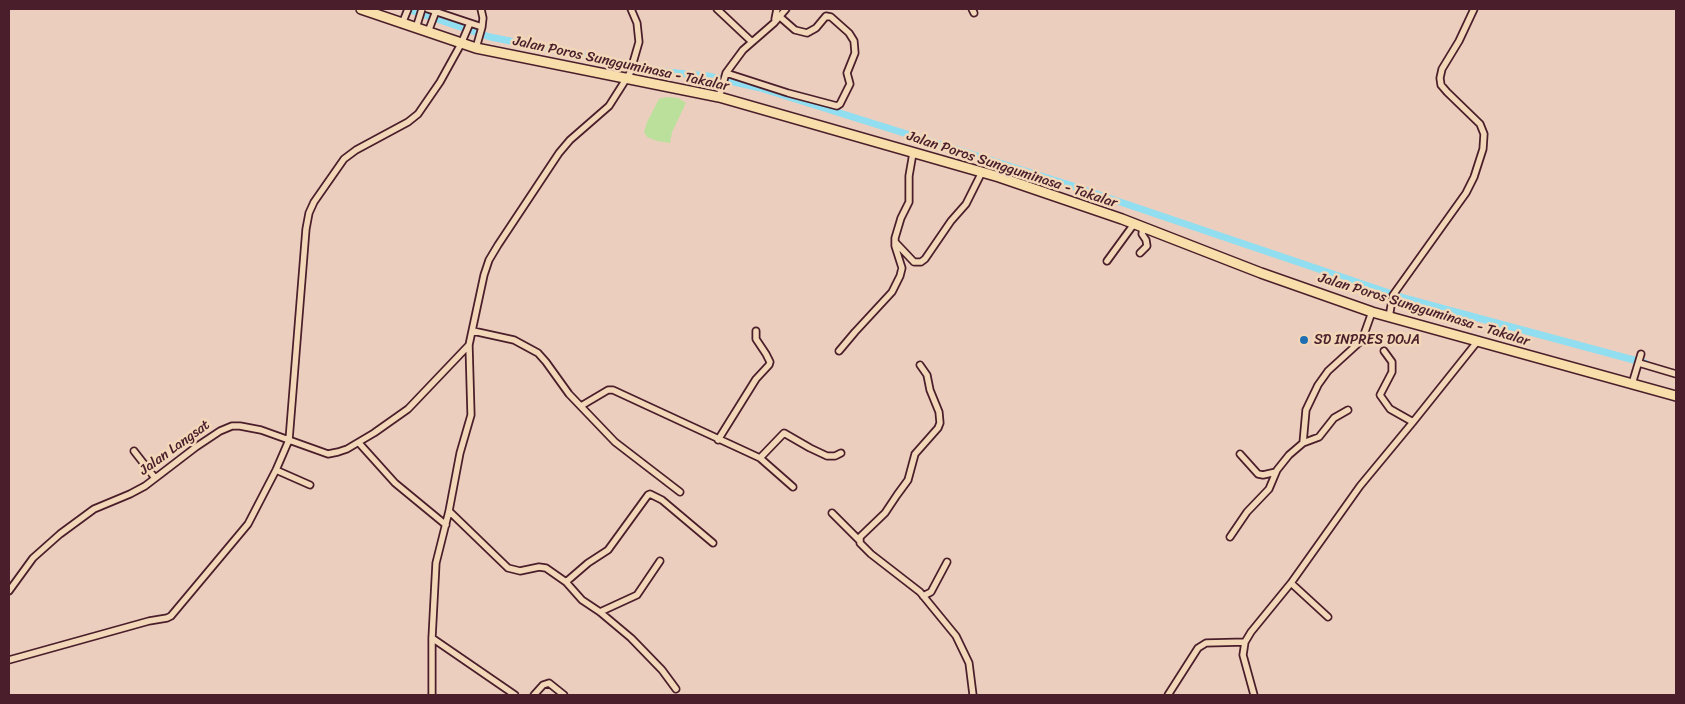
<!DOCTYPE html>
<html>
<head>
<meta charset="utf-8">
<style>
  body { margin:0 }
  #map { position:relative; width:1685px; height:704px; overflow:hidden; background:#eccebe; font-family:Sriracha,sans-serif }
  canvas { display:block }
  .frame { position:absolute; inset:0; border:10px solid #4a1f2b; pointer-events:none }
</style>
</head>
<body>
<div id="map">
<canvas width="1685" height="704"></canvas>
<div class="frame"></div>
</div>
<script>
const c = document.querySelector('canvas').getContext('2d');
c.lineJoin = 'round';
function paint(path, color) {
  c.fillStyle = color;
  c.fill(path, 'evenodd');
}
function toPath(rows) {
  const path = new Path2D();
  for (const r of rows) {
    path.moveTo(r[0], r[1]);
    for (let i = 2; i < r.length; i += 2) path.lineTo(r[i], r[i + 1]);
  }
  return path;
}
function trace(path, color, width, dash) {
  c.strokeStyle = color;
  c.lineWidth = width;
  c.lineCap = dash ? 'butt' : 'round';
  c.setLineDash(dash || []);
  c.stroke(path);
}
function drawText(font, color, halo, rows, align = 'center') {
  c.font = font + ' Sriracha,sans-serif';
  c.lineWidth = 5;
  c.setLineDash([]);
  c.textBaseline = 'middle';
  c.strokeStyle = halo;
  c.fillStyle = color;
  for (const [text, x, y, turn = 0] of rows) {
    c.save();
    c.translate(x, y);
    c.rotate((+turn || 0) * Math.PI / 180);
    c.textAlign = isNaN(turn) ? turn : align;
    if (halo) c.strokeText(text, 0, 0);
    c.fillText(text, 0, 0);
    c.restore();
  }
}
paint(toPath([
  [666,97,678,98,686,103,672,132,670,143,657,141,647,137,644,132,647,122,659,99]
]), '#bbe09b');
trace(toPath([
  [407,9,490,37,667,72,708,76,760,88,1070,185,1404,298,1645,363]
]), '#91def0', 7);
const minor = toPath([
  [428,9,482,27],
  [717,9,751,41],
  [972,9,974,13],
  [775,19,777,9],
  [402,24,408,9],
  [416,28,422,9],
  [428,32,436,11],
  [476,48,482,27,483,18,481,9],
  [726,73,788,93,837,106,840,104,850,84,847,73,855,53,854,41,849,33,831,17,826,16,816,28,807,33,795,30,779,16],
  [719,97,726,73,743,50,774,23,786,9],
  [896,243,914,262,921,262,925,259,951,221,966,204,982,172],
  [1140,253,1147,246,1146,240,1142,234,1143,228],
  [1107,261,1134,224],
  [1389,317,1393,295,1466,193,1474,177,1483,149,1484,134,1480,124,1447,92,1441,85,1440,78,1442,69,1459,41,1474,9],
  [473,331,514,340,538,353,546,362,569,394,615,442,680,492],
  [839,351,855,332,892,292,900,276,902,268,895,246,895,238,901,218,909,202,909,176,913,153],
  [1384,351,1392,362,1392,372,1380,395,1390,409,1413,422],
  [1639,363,1676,374],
  [920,365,927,375,930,390,939,412,940,423,938,428,915,454,908,480,897,495,885,513,860,537,860,543,871,554,920,592,956,636,969,663,973,695],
  [1632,384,1641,354],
  [581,406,608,390,613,390,760,458,784,433,810,448,827,456,835,456,841,453],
  [718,440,756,379,769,365,770,362,766,354,756,339,756,331],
  [359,443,395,483,446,525],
  [1303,443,1319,437,1334,418,1348,410],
  [134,451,155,478],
  [1240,454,1258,474,1263,475,1276,472],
  [760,458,793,487],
  [276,470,310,485],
  [449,511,508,568,520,571,539,567,546,568,566,582,582,600,600,612,631,638,662,670,676,689],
  [832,513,859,540],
  [1230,537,1247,512,1269,489,1277,470,1289,455,1303,443,1306,410,1318,385,1328,371,1362,340,1372,312],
  [566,582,588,563,608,550,648,495,650,494,662,500,713,543],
  [1291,583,1328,617],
  [9,591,33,558,60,534,94,509,130,494,145,486,196,447,220,431,232,426,240,426,261,430,328,454,338,452,347,449,374,433,408,409,469,345],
  [923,596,931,592,947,562],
  [600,612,637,595,660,561],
  [432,638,515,695],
  [9,660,149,621,167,618,171,616,248,524,276,470,289,440,306,229,309,213,314,202,344,159,356,150,408,122,418,114,440,82,461,44,470,23],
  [432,695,432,638,436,563,449,511,460,453,471,415,469,345,484,275,489,260,498,245,559,153,570,140,609,106,630,73,639,42,637,23,631,9],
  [534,695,543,685,549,683,564,695],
  [1168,695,1198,648,1206,643,1245,642],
  [1254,695,1243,655,1245,642,1251,632,1291,583,1360,486,1413,422,1477,342]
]);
const trunk = toPath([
  [361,9,476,48,719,97,999,177,1122,219,1261,273,1372,312,1676,396]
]);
trace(minor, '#4a1f2b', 9);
trace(trunk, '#4a1f2b', 12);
trace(minor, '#f3d7b9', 5.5);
trace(trunk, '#f8deab', 9);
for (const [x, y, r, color] of [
  [1304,340,5,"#1f6fb2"]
]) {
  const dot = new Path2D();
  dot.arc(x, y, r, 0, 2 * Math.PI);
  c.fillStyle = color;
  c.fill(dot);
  trace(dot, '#f3d7b9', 2);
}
drawText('14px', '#4a1f2b', '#f3d7b9', [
  ["Jalan Poros Sungguminasa - Takalar",621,64,12],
  ["Jalan Poros Sungguminasa - Takalar",1012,170,18],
  ["Jalan Poros Sungguminasa - Takalar",1424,310,17],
  ["Jalan Langsat",175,448,-36]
]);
drawText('14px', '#4a1f2b', '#f3d7b9', [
  ["SD INPRES DOJA",1314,340]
], 'left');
</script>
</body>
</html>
